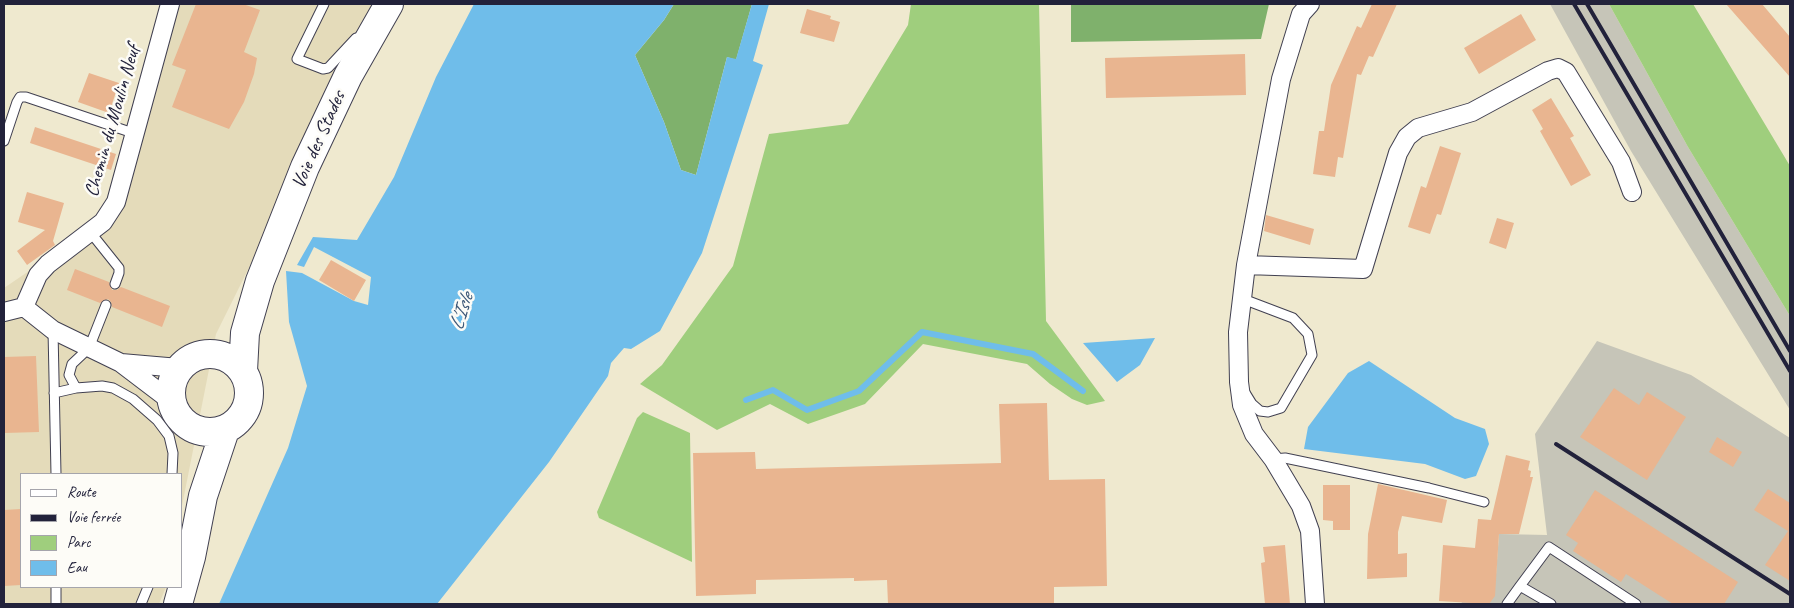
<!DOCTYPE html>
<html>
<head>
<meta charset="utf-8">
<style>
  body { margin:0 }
  #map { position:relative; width:1794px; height:608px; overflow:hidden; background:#efe9cf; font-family:Caveat,sans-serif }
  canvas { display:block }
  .frame { position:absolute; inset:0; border:5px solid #22223b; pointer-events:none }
  .legend { position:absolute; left:20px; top:473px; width:162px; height:115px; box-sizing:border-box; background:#fdfcf7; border:1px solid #a5a5ac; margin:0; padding:6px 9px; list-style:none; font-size:15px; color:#22223b }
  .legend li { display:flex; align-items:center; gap:10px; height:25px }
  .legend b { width:25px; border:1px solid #a5a5ac }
</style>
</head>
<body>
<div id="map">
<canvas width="1794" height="608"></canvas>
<div class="frame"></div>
<ul class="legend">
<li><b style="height:6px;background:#fff"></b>Route</li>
<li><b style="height:6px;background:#22223b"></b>Voie ferrée</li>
<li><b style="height:14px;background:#9fce7d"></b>Parc</li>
<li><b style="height:14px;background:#6fbdea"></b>Eau</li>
</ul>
</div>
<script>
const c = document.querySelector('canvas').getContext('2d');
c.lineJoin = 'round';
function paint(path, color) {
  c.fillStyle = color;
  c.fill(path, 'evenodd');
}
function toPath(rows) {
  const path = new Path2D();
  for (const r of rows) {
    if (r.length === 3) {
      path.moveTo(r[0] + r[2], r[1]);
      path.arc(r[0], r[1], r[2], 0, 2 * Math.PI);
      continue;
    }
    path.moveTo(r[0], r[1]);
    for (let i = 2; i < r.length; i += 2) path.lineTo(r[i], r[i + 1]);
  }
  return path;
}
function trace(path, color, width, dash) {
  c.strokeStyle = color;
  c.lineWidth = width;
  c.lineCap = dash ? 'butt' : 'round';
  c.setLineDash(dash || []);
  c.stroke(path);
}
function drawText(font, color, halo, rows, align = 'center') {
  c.font = font + ' Caveat,sans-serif';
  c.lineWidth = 5;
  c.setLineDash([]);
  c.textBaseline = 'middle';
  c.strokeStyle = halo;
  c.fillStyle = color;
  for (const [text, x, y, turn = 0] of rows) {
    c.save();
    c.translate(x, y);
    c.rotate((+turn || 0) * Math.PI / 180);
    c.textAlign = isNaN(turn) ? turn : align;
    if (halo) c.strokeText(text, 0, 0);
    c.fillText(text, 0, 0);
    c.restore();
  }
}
paint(toPath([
  [175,4,380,4,216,334,181,511,181,474,21,474,21,587,166,587,159,604,4,604,4,288,101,222]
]), '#e4dbba');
paint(toPath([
  [1550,4,1609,4,1688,147,1790,316,1790,410,1631,151],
  [1597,341,1691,375,1790,438,1790,604,1461,604,1477,573,1496,574,1499,534,1547,535,1535,434]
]), '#c6c5b8');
paint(toPath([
  [911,4,1039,4,1046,321,1105,401,1087,405,1072,399,1050,384,1027,364,923,344,865,404,808,424,770,404,717,430,640,384,662,365,733,266,769,134,848,124,908,25],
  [1609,4,1693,4,1790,166,1790,316,1688,147],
  [643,412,690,433,692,562,599,518,597,512,637,418]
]), '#9fce7d');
paint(toPath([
  [674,4,752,4,736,60,727,57,696,175,681,170,664,122,635,55,664,20],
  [1071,4,1269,4,1261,39,1071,42]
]), '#7fb16c');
paint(toPath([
  [474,4,674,4,664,20,635,55,664,122,681,170,696,175,727,57,736,59,752,4,769,4,753,61,763,65,702,253,660,331,631,349,624,348,611,363,608,376,549,462,437,604,219,604,288,448,307,386,289,322,286,271,302,273,354,301,368,305,371,277,314,247,304,267,297,265,313,237,357,240,394,177,436,77],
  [1155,338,1140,365,1117,382,1083,343],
  [1369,361,1455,418,1485,429,1489,444,1476,476,1465,479,1425,464,1304,449,1308,427,1348,373]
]), '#6fbdea');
trace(toPath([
  [746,400,773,390,807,410,859,391,922,332,1033,354,1083,391]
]), '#6fbdea', 6);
paint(toPath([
  [196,4,243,4,260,10,244,52,257,58,254,74,244,102,229,129,172,107,186,70,172,65],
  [1372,4,1397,4,1373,57,1369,56,1361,75,1357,74,1343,158,1338,157,1335,177,1313,174,1319,131,1324,131,1331,85,1357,26,1361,28],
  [1726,4,1762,4,1790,37,1790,77],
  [807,9,831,16,830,19,840,22,834,42,800,33],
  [1521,14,1536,40,1479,74,1464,48],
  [1245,54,1246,95,1106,98,1105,58],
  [89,73,119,83,109,113,78,102],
  [1551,98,1574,136,1570,138,1591,175,1571,186,1540,131,1543,129,1532,110],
  [35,127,116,154,111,170,30,143],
  [1440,146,1461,153,1441,215,1437,214,1430,234,1408,227,1421,186,1426,188],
  [27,192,64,203,53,241,55,245,27,265,17,251,45,230,18,222],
  [1266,215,1314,229,1310,245,1264,231],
  [1497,218,1514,223,1506,249,1489,243],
  [331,260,366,280,354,301,319,280],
  [75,269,109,282,112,290,117,290,121,287,170,306,162,327,112,307,111,302,108,299,100,303,67,290],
  [36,356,39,432,4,433,4,357],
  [1614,388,1639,405,1647,392,1686,417,1647,480,1580,437],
  [1047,403,1049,480,1105,479,1107,586,1054,587,1054,604,888,604,887,580,854,581,854,578,756,580,756,594,696,596,693,453,755,452,756,469,1001,463,999,404],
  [1717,437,1742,452,1733,467,1709,452],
  [1506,455,1530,461,1528,470,1531,471,1530,477,1533,477,1519,534,1499,534,1495,596,1489,604,1439,601,1443,545,1475,548,1478,519,1491,520],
  [1378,484,1447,500,1442,523,1402,516,1398,532,1398,554,1407,553,1407,577,1367,579,1368,534],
  [1323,485,1350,485,1350,530,1333,530,1333,521,1323,520],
  [1768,489,1790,503,1790,581,1765,565,1788,531,1754,510],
  [1595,490,1738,582,1724,604,1673,604,1626,574,1621,582,1573,551,1578,543,1566,535],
  [21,509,21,585,4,586,4,510],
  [1285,545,1290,604,1265,604,1261,563,1265,562,1263,547]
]), '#e9b590');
const service = toPath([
  [324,4,297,59,323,69,328,68,356,38],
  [4,141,17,102,20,97,26,97,136,134],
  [91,233,119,268,119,273,115,284],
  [1243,299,1293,318,1308,334,1312,355,1281,408,1268,412,1260,411,1252,404,1244,391],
  [106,305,89,348,72,364,69,375,76,388,102,386,113,388,133,399,157,420,169,436,173,453,172,474],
  [53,330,56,474],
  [54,393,76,388],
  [1273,459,1285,458,1429,488,1484,502],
  [1520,586,1549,547,1636,604],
  [56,587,56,604],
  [141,604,148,587],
  [1507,604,1520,586,1551,604]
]);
const minor = toPath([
  [1310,4,1301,14,1281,79,1246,265,1238,332,1239,382,1242,405,1254,434,1273,459,1301,506,1310,531,1315,604],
  [1246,265,1363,269,1398,153,1407,137,1418,128,1472,112,1548,71,1558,68,1566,72,1621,162,1632,192],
  [24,307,38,275,48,264,103,222,116,202,170,4],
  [4,312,24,307,53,330,121,363,171,401],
  [121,363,179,368]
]);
const primary = toPath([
  [210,393,39],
  [243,371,245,333,260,281,305,167,348,76,389,4],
  [178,604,191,557,203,496,225,430]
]);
trace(service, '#414051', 11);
trace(minor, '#414051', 20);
trace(primary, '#414051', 30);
trace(service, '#fff', 9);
trace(minor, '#fff', 18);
trace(primary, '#fff', 28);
trace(toPath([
  [1574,4,1790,371],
  [1587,4,1790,351],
  [1556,444,1790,594]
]), '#22223b', 4);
drawText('20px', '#22223b', '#fdfcf7', [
  ["Chemin du Moulin Neuf",113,121,-74],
  ["Voie des Stades",319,140,-66]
]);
drawText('italic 21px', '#3d5878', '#fdfcf7', [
  ["L'Isle",462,312,-71]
]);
</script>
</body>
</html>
